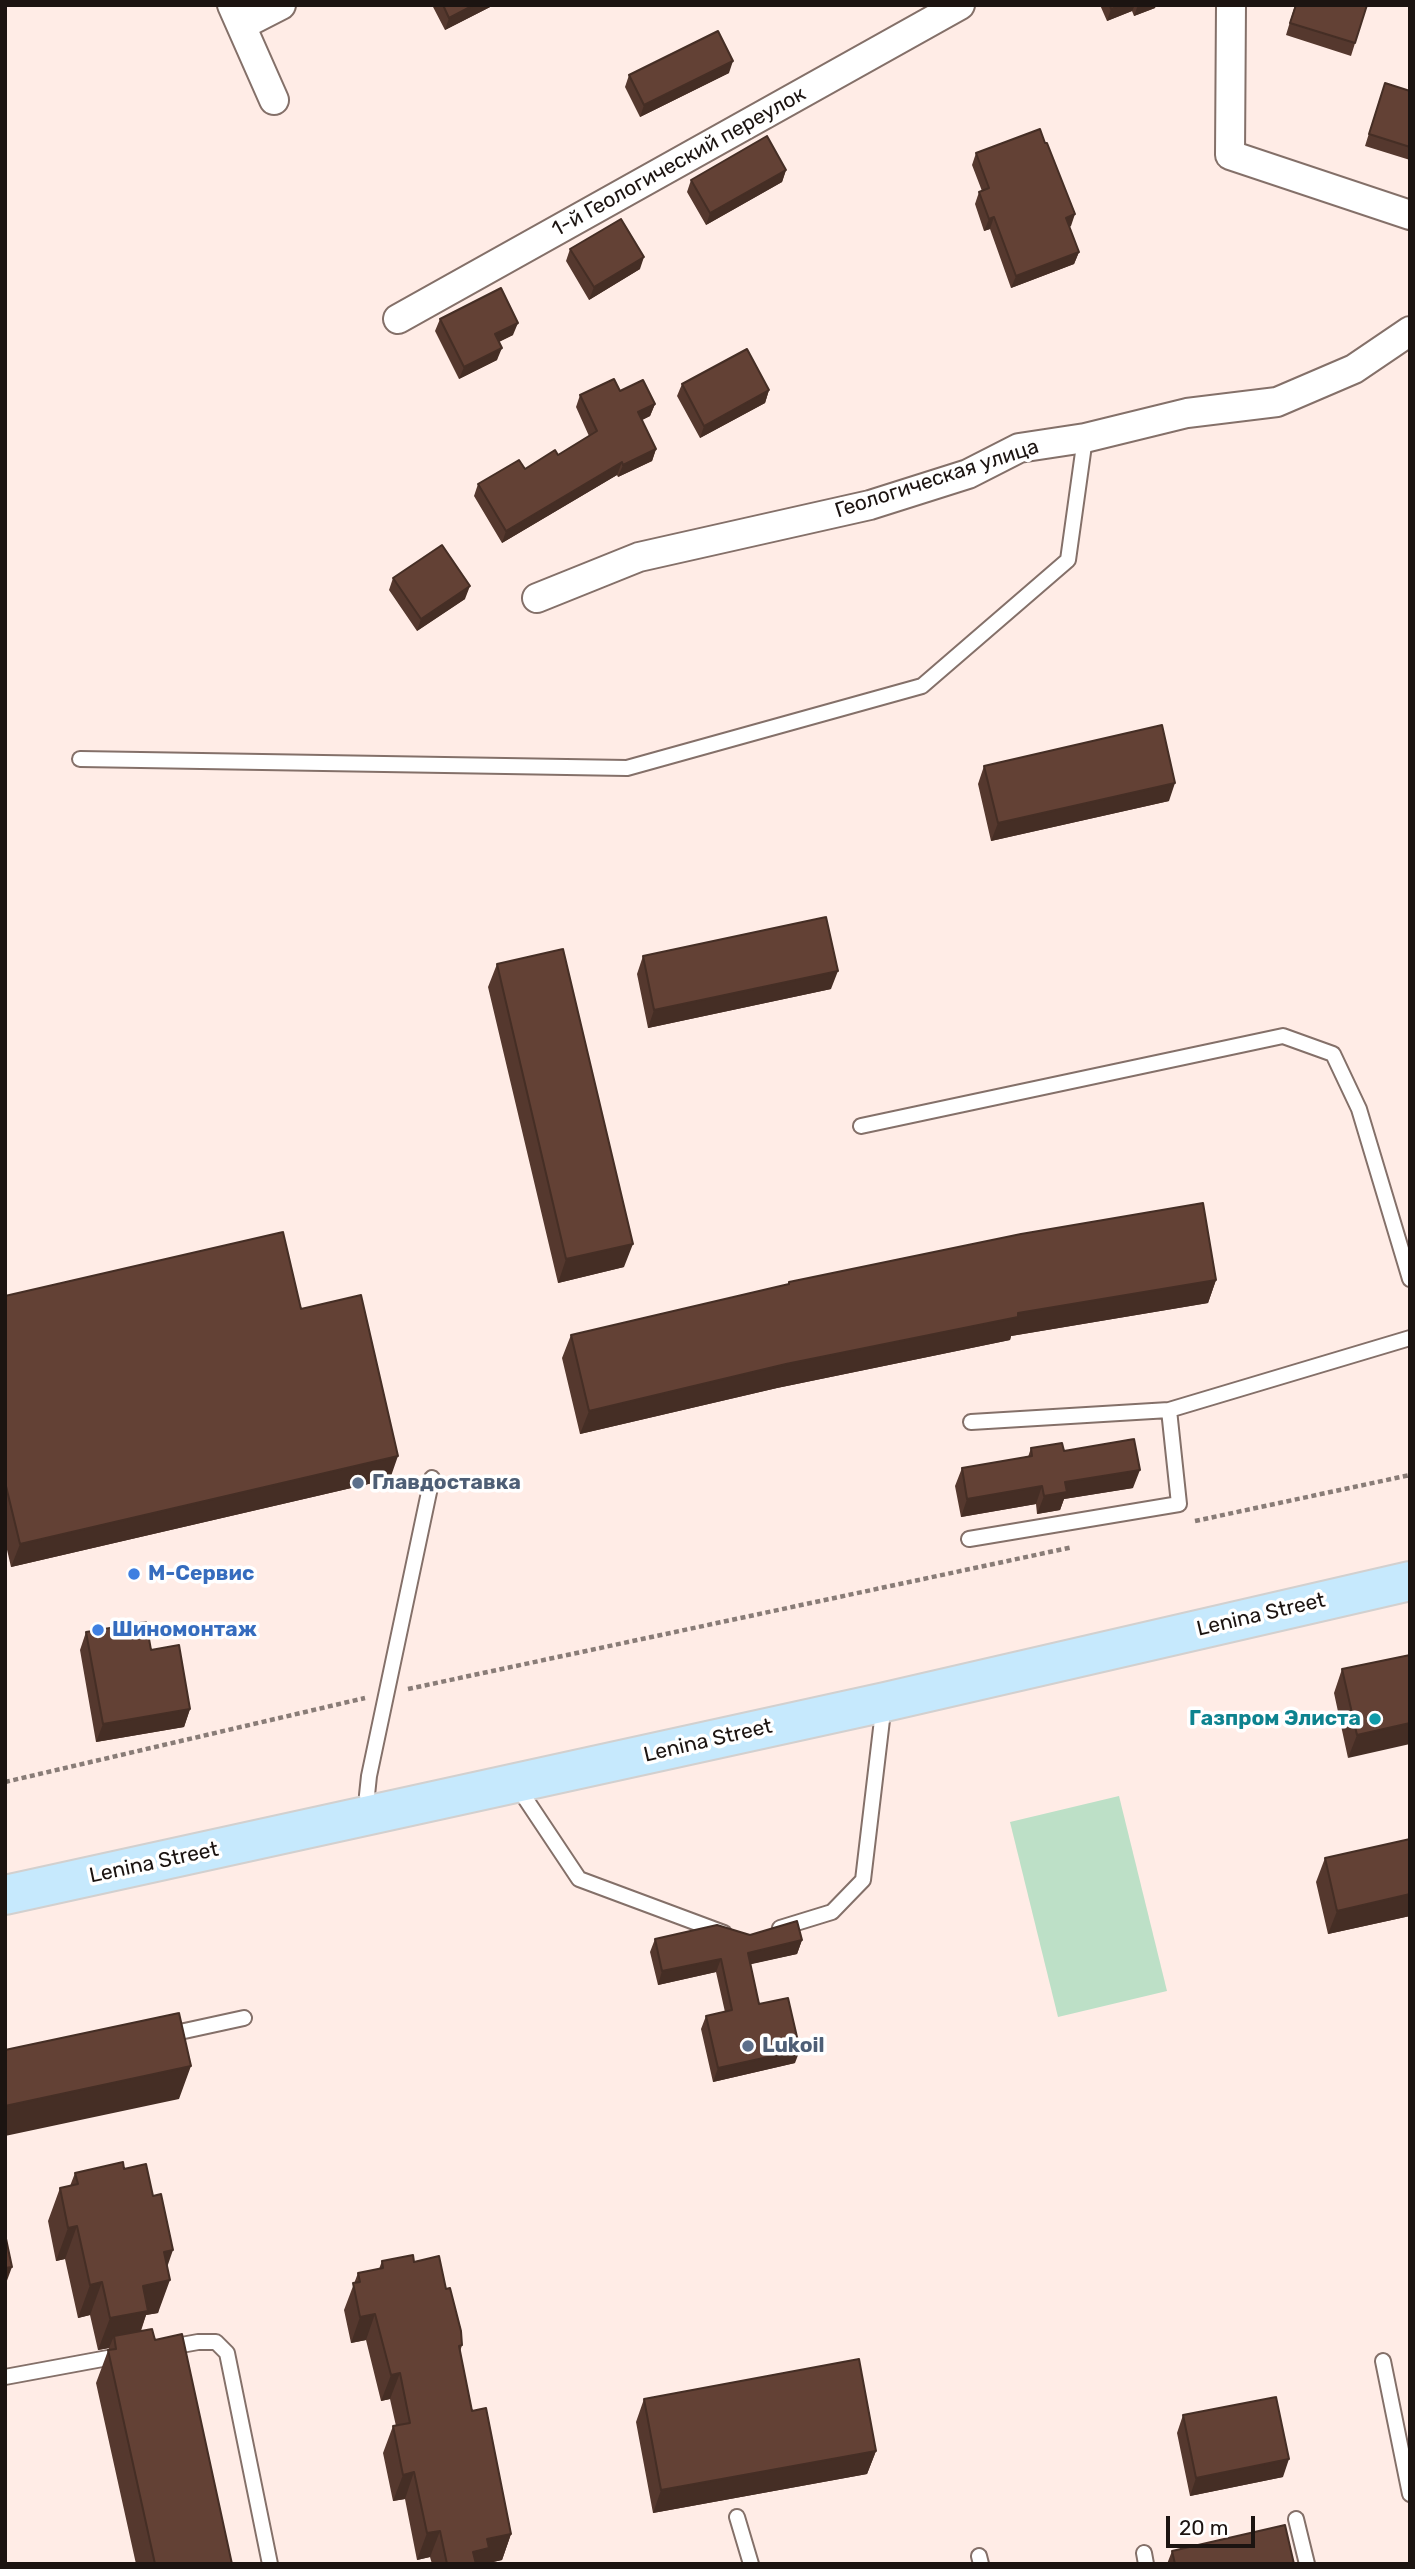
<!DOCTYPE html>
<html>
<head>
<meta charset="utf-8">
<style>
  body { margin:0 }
  #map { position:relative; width:1415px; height:2569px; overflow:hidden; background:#ffece6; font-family:Rubik,sans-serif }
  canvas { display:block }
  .frame { position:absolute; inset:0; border:7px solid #1c1411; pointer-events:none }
  .scale { position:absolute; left:1166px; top:2516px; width:89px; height:32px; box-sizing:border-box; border:4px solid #1c1411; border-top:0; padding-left:9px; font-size:21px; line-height:24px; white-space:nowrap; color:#1c1411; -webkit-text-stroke:5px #fff; paint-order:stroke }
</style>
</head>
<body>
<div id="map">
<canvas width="1415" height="2569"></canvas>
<div class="frame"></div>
<div class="scale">20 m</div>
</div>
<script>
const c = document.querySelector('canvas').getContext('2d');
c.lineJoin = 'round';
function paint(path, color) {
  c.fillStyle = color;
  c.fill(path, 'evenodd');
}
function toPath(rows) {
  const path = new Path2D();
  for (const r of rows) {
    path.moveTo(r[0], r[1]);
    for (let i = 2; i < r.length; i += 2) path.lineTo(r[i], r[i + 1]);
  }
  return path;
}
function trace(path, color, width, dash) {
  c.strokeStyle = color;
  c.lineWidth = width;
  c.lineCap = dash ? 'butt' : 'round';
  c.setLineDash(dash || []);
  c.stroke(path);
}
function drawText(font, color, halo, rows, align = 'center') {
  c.font = font + ' Rubik,sans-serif';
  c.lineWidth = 7;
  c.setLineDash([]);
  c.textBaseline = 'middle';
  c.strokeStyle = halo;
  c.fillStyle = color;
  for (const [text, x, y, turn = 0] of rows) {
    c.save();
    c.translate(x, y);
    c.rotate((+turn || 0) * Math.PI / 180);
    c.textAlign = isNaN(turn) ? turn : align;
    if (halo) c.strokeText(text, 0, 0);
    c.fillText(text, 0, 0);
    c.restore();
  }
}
paint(toPath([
  [1119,1796,1167,1991,1058,2017,1010,1822]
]), '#bde0c7');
const service = toPath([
  [80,759,627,768,922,686,1068,560,1085,438],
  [861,1126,1283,1036,1333,1054,1359,1109,1410,1279],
  [971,1422,1169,1410,1410,1338],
  [969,1539,1179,1504,1169,1410],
  [517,1786,579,1879,724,1933],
  [371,1813,367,1795,369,1776,432,1478],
  [780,1928,832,1912,863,1880,884,1703],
  [166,2035,244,2018],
  [165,2348,198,2342,216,2342,227,2353,270,2564],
  [1383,2361,1410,2494],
  [5,2377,124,2355],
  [737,2517,751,2564],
  [1296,2519,1307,2564],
  [1144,2553,1146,2564],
  [979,2556,981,2564]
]);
const minor = toPath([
  [232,5,274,100],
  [1231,5,1230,155,1410,215],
  [242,25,281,5],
  [398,319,960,5],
  [537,598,639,557,870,505,968,474,1019,448,1085,438,1187,413,1277,402,1354,369,1410,331]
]);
const primary = toPath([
  [5,1895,885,1702,1410,1581]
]);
trace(service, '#847069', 18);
trace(minor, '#847069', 32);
trace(primary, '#d2d0cf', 42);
trace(toPath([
  [1195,1521,1410,1475],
  [408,1689,1073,1547],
  [5,1782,365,1698]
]), '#897c77', 4.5, [5, 3.5]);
trace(service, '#fff', 14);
trace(minor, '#fff', 28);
trace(primary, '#c6e9fd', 38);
paint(toPath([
  [432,5,494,5,445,30],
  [1100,5,1156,5,1155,8,1134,16,1132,11,1107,21],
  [1295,5,1367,5,1351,56,1286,35],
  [729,73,640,117,625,87,629,75],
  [1410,91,1410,160,1365,146,1381,95],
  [976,153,1071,226,1069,227,1079,252,1074,264,1011,288,990,229,984,231,975,204,979,192,982,191,972,165],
  [786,170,782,182,706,225,687,192,691,180],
  [570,249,640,269,589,300,566,261],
  [440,319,513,335,499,342,497,360,459,379,435,331],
  [682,384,769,390,765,403,700,438,677,396],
  [620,391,655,404,650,416,642,420,656,449,652,461,618,477,617,475,502,543,474,496,478,484,525,469,558,455,589,436,576,407,580,395],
  [393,578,465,599,417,631,389,590],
  [984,766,1169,801,991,841,978,784],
  [643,956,831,989,648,1028,637,974],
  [497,964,624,1267,558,1283,488,987],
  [1216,1280,1208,1303,1011,1336,1010,1340,777,1388,580,1434,562,1358,571,1335,788,1284,789,1282],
  [5,1296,301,1309,390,1479,11,1567,5,1541],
  [1031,1448,1064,1451,1133,1488,1064,1499,1060,1510,1037,1514,1036,1504,961,1517,955,1486,962,1468,1028,1457],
  [86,1632,151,1650,190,1709,184,1727,96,1742,80,1650],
  [1410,1655,1348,1758,1334,1693,1342,1669],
  [1410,1839,1410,1916,1328,1934,1316,1882,1325,1858],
  [750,1935,802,1940,797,1954,750,1964,759,2004,795,2063,713,2082,701,2029,706,2016,725,2012,716,1972,658,1985,650,1952,655,1939],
  [124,2169,167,2268,158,2313,146,2315,141,2331,155,2340,232,2564,136,2564,96,2383,109,2348,98,2350,90,2315,78,2318,65,2259,56,2261,48,2221,60,2188,70,2186,75,2173],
  [382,2261,414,2262,446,2289,462,2345,460,2352,472,2411,511,2534,502,2560,484,2564,432,2564,430,2557,417,2560,405,2499,393,2501,383,2453,393,2426,396,2426,390,2399,381,2401,366,2340,351,2343,344,2310,358,2273,379,2269],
  [644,2399,876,2451,867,2474,653,2513,636,2422],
  [1183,2415,1283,2477,1190,2496,1177,2433],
  [1172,2551,1294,2564,1167,2564]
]), '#55382e');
paint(toPath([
  [474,5,494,5,445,30,449,18],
  [1122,5,1135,5,1132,11,1107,21,1111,9],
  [1138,5,1156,5,1155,8,1134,16],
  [733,61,729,73,640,117,644,105],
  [786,170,782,182,706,225,710,213],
  [1075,214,1071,226,1061,230,1066,218],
  [994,217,990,229,984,231,989,219],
  [1079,252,1074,264,1011,288,1016,276],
  [644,257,640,269,589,300,594,287],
  [518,323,513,335,490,346,495,334],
  [502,348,497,360,459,379,464,367],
  [769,390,765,403,700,438,704,426],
  [655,404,650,416,634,424,638,412],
  [656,449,652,461,618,477,623,465],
  [622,462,617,475,502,543,506,531],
  [470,586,465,599,417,631,421,619],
  [1175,783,1169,801,991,841,998,823],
  [838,971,831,989,648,1028,654,1010],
  [633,1244,624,1267,558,1283,566,1259],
  [1216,1280,1208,1303,1011,1336,1010,1340,777,1388,580,1434,589,1411,786,1364,1018,1313],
  [398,1456,390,1479,11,1567,20,1544],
  [1140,1470,1133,1488,1064,1499,1060,1510,1037,1514,1044,1496,1065,1482],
  [1042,1486,1036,1504,961,1517,967,1499],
  [190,1709,184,1727,96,1742,103,1724],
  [1410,1723,1410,1744,1348,1758,1357,1735],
  [1410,1894,1410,1916,1328,1934,1337,1911],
  [802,1940,797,1954,743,1966,748,1953],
  [721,1959,716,1972,658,1985,662,1971],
  [800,2050,795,2063,713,2082,718,2068],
  [191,2066,179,2099,5,2136,5,2106],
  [77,2226,65,2259,56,2261,68,2228],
  [173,2250,162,2282,170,2280,158,2313,146,2315,136,2343,114,2336,109,2348,98,2350,110,2318,143,2286,164,2252],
  [12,2267,5,2286,5,2268],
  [102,2282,90,2315,78,2318,90,2285],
  [375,2314,366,2340,351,2343,360,2317],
  [400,2373,390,2399,381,2401,391,2375],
  [876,2451,867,2474,653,2513,661,2490],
  [1289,2459,1283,2477,1190,2496,1196,2478],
  [414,2472,405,2499,393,2501,403,2475],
  [440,2531,430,2557,417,2560,427,2533],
  [511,2534,502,2560,484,2564,469,2564,473,2552,487,2539]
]), '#452e25');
const building = toPath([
  [443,5,474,5,449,18,443,5],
  [1110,5,1122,5,1111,9,1110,5],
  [1296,5,1367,5,1355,43,1290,23,1296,5],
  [718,31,733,61,644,105,629,75,718,31],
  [1385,83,1410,91,1410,147,1369,134,1385,83],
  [1040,129,1045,143,1047,143,1075,214,1066,218,1079,252,1016,276,994,217,989,219,979,192,989,188,976,153,1040,129],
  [767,136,786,170,710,213,691,180,767,136],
  [621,219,644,257,594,287,570,249,621,219],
  [501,288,518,323,495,334,502,348,464,367,440,319,501,288],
  [747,349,769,390,704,426,682,384,747,349],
  [614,379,620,391,643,380,655,404,638,412,656,449,623,465,622,462,506,531,478,484,519,460,525,469,555,450,558,455,597,431,580,395,614,379],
  [442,545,470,586,421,619,393,578,442,545],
  [1162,725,1175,783,998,823,984,766,1162,725],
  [826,917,838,971,654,1010,643,956,826,917],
  [563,949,633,1244,566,1259,497,964,563,949],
  [1203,1203,1216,1280,1018,1313,1018,1317,786,1364,589,1411,571,1335,789,1284,789,1282,1021,1234,1203,1203],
  [283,1232,301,1309,361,1295,398,1456,20,1544,5,1482,5,1296,283,1232],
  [1134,1439,1140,1470,1065,1482,1067,1492,1044,1496,1042,1486,967,1499,962,1468,1032,1456,1031,1448,1062,1443,1064,1451,1134,1439],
  [146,1622,151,1650,179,1645,190,1709,103,1724,86,1632,146,1622],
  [1410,1655,1410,1723,1357,1735,1342,1669,1410,1655],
  [1410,1839,1410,1894,1337,1911,1325,1858,1410,1839],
  [797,1921,802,1940,748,1953,759,2004,788,1998,800,2050,718,2068,706,2016,732,2010,721,1959,662,1971,655,1939,717,1925,750,1935,797,1921],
  [179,2013,191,2066,5,2106,5,2050,179,2013],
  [123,2162,124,2169,146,2164,153,2196,161,2194,173,2250,164,2252,170,2280,143,2286,148,2311,110,2318,102,2282,90,2285,77,2226,68,2228,60,2188,78,2184,75,2173,123,2162],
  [5,2234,12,2267,5,2268,5,2234],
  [413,2255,414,2262,439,2256,446,2289,450,2288,461,2331,462,2345,459,2346,472,2411,486,2408,511,2534,487,2539,489,2548,473,2552,476,2564,447,2564,440,2531,427,2533,414,2472,403,2475,393,2426,410,2423,400,2373,391,2375,375,2314,360,2317,353,2283,360,2282,358,2273,383,2268,382,2261,413,2255],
  [152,2329,155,2340,182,2334,232,2564,155,2564,108,2350,116,2349,114,2336,152,2329],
  [859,2359,876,2451,661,2490,644,2399,859,2359],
  [1276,2397,1289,2459,1196,2478,1183,2415,1276,2397],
  [1285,2525,1294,2564,1175,2564,1172,2551,1285,2525]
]);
paint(building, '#634135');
trace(building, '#452e25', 2);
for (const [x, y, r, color] of [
  [358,1483,7,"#5c6f8a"],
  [134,1574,7,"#3f7fe0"],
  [98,1630,7,"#3f7fe0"],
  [1375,1719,7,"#0f9aa8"],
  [748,2046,7,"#5c6f8a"]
]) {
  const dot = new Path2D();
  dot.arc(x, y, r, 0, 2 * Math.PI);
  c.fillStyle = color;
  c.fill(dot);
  trace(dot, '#fff', 2.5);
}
drawText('21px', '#1c1411', '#fff', [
  ["1-й Геологический переулок",679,162,-29],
  ["Геологическая улица",937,479,-18],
  ["Lenina Street",1261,1615,-13],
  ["Lenina Street",708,1741,-13],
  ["Lenina Street",154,1863,-12]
]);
drawText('bold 21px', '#4e5e75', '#fff', [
  ["Главдоставка",372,1483],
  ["Lukoil",762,2046]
], 'left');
drawText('bold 21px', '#366cbe', '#fff', [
  ["М-Сервис",148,1574],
  ["Шиномонтаж",112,1630]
], 'left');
drawText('bold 21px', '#0d838f', '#fff', [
  ["Газпром Элиста",1361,1719]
], 'right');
</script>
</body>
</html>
